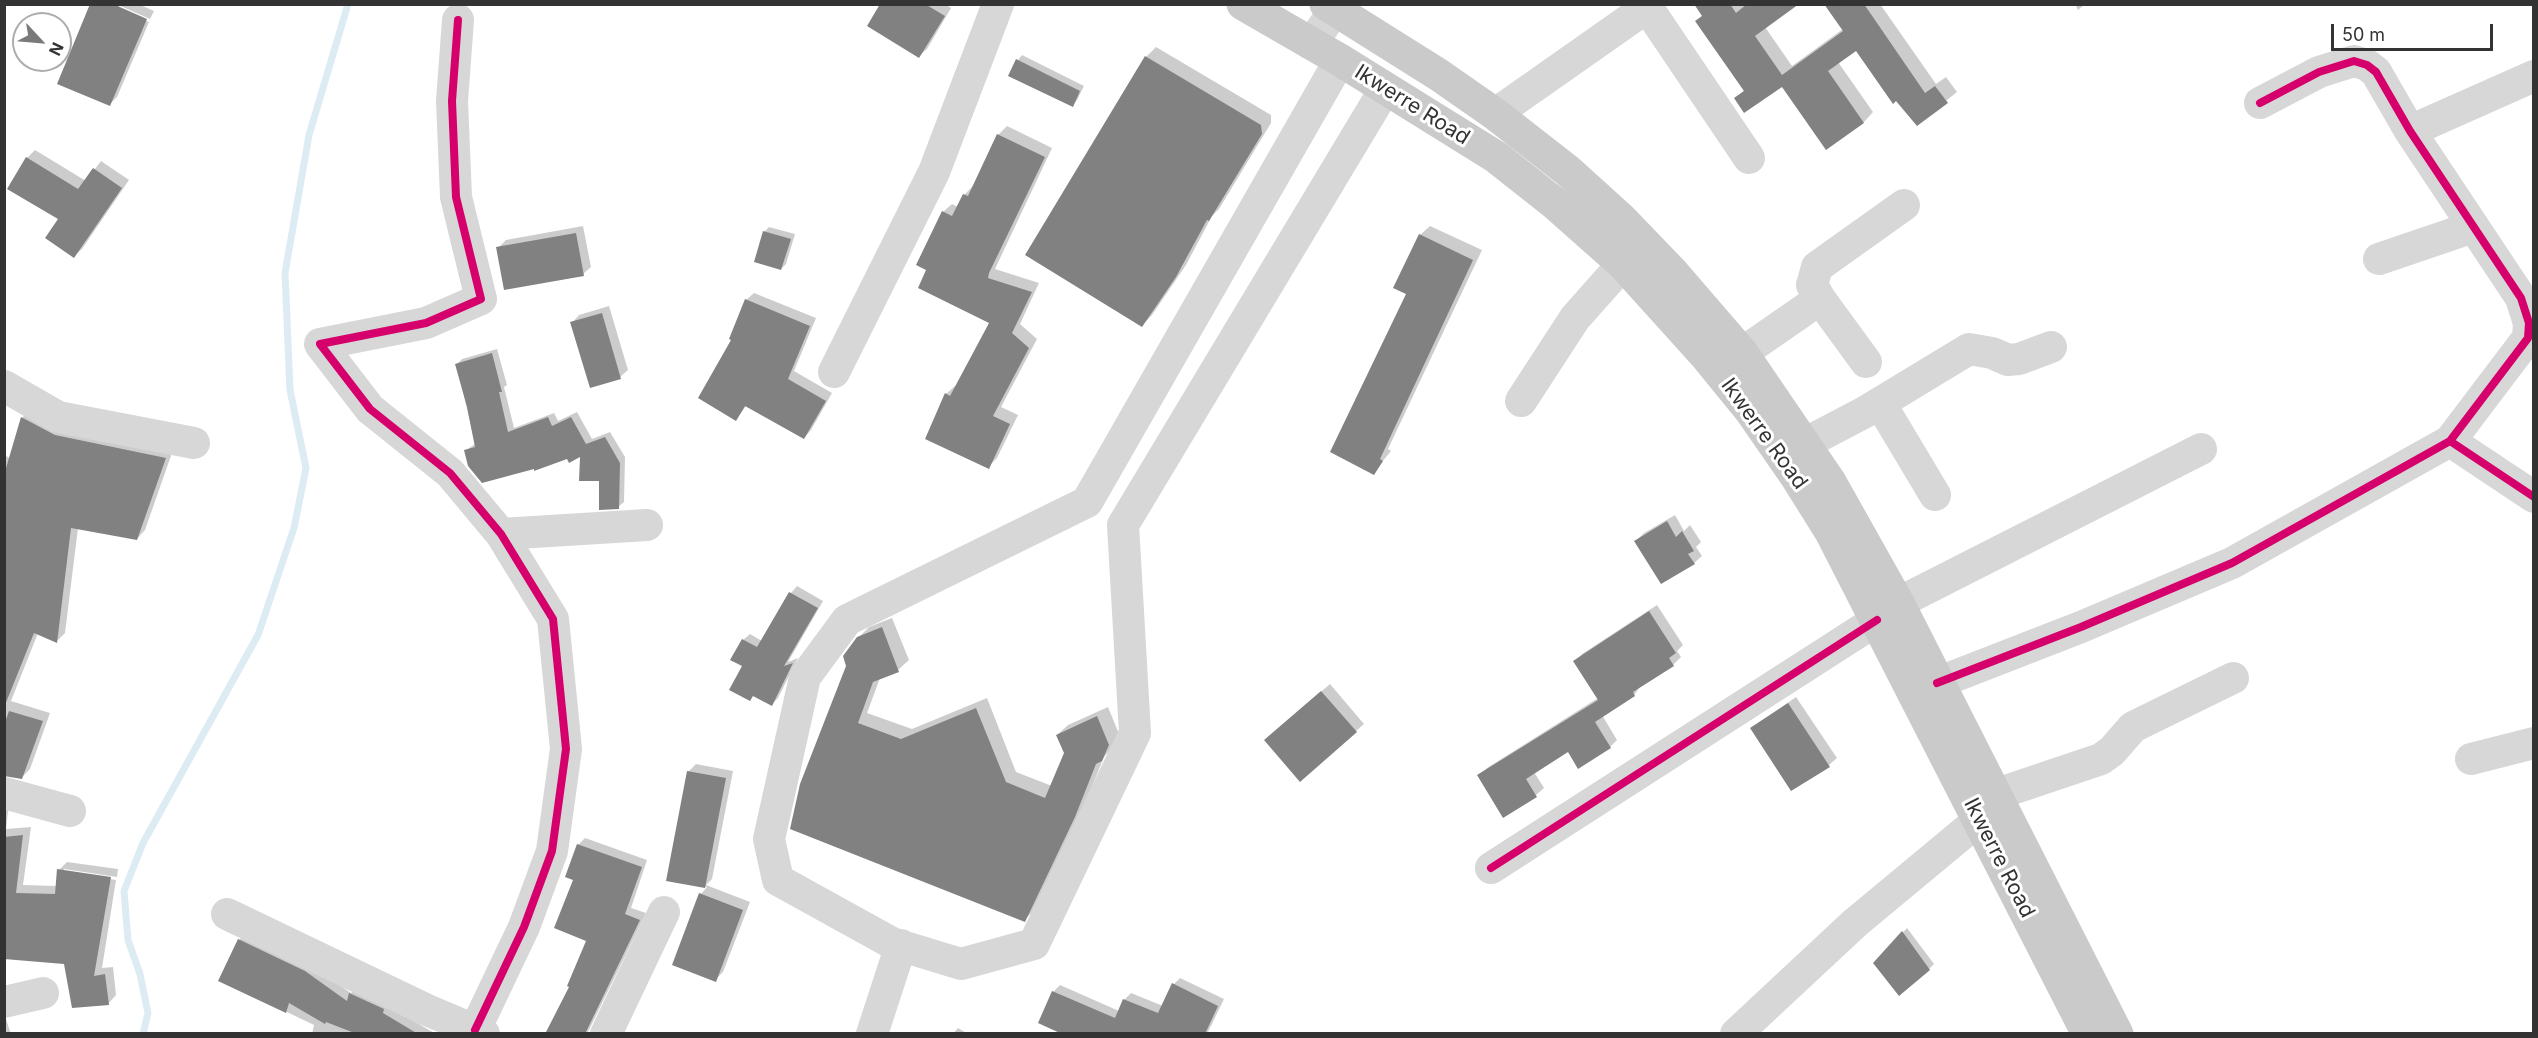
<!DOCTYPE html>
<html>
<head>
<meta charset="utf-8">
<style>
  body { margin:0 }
  #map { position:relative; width:2538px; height:1038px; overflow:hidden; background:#fff; font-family:Inter,sans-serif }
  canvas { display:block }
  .frame { position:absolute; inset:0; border:6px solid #333; pointer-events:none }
  .north { position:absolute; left:12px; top:12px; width:60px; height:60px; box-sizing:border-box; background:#fff; border:2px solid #adadad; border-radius:50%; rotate:116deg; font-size:16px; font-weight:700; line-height:24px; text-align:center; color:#333 }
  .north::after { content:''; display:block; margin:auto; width:21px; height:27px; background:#7a7a7a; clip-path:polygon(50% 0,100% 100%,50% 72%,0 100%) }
  .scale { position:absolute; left:2331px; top:24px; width:162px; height:27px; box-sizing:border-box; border:3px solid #333; border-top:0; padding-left:8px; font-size:18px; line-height:21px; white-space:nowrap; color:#333; -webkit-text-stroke:4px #fff; paint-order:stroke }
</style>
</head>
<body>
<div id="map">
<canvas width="2538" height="1038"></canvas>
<div class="frame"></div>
<div class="north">N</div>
<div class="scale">50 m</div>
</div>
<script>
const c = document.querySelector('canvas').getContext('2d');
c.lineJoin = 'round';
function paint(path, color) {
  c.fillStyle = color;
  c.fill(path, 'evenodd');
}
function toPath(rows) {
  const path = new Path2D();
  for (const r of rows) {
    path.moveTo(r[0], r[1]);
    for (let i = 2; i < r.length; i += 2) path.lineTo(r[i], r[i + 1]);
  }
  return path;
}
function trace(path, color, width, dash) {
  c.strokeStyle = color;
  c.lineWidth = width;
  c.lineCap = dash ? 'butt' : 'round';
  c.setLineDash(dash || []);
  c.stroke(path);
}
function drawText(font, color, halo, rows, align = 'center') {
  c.font = font + ' Inter,sans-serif';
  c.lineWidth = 6;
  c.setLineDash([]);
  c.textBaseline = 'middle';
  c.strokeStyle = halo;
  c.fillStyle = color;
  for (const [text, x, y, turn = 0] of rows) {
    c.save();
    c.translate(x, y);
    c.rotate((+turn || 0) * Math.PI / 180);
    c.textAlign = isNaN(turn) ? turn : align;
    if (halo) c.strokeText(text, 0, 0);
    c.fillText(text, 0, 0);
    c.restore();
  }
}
paint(toPath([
  [109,4,149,22,117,97,109,105],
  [116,4,138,4,154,11,150,19],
  [881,4,945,4,951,8,927,49,919,56],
  [1696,4,1796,4,1765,27,1792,66,1843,29,1826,4,1880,4,1936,84,1946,77,1957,92,1917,124,1857,49,1838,62,1873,112,1864,122,1827,148,1782,84,1736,99,1744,90,1697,21,1703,15],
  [2075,4,2085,4,2078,10],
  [1156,47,1271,115,1271,123,1219,209,1212,216,1186,265,1152,315,1142,325,1146,57],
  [1022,55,1084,86,1077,100,1072,105,1018,60],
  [1007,126,1052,148,995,269,1039,283,1020,324,1037,339,1001,407,1018,415,997,458,988,467,946,394,955,386,957,387,991,322,928,270,943,212,952,204,958,207,964,195,973,186,998,135],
  [35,150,86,181,101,161,129,180,82,249,74,256,60,219,27,158],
  [583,226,591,267,583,274,498,248,506,240],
  [1430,226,1482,250,1388,449,1391,451,1373,473,1420,235],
  [769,227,795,234,786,264,781,269,764,232],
  [754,293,816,318,794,371,832,393,811,430,804,438,747,405,736,419,746,300],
  [609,306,628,370,620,377,572,323,579,315],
  [497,349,507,385,504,387,514,428,554,413,558,421,577,412,592,439,610,432,625,457,624,502,618,507,581,455,568,457,465,451,475,444,457,364,462,359],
  [31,409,173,450,145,530,137,539,78,528,65,633,57,641,38,633,11,701,50,713,30,769,21,778,4,775,4,455,65,486,15,444,23,417],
  [1675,515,1684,531,1690,525,1701,542,1696,547,1702,556,1694,563,1636,541,1644,533],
  [797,586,823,601,788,662,798,658,778,698,771,705,744,666,743,640,750,634,762,641,791,593],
  [1657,605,1683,645,1677,651,1681,657,1673,665,1641,685,1635,694,1602,715,1617,740,1610,747,1568,750,1534,772,1544,788,1536,795,1479,775,1487,768,1598,698,1575,661,1582,654],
  [892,618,909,660,898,670,880,678,867,713,912,729,987,698,1016,772,1052,786,1065,753,1057,735,1068,725,1108,707,1119,734,1111,749,1104,757,1084,806,1035,910,1024,920,791,828,858,638,869,627],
  [1330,684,1364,724,1356,731,1273,733],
  [1796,697,1837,758,1829,765,1791,789,1752,728],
  [696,764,733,771,712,879,706,885,750,902,723,972,715,980,701,894,707,887,668,880,688,772],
  [4,800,9,802,6,829,31,827,23,885,57,886,59,870,67,862,118,869,117,877,64,869,64,872,116,880,102,968,113,967,116,995,108,1004,66,963,4,958],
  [585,838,647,860,631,908,646,913,587,1034,547,1034,571,987,588,940,575,879,578,845],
  [1907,928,1934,964,1929,969,1875,963],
  [245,934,311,966,351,993,357,988,436,1034,312,1034,314,1025,220,980,239,940],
  [1180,978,1224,999,1207,1034,1066,1034,1053,992,1060,985,1119,1011,1124,1000,1131,993,1163,1006,1174,984],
  [4,1013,11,1034,4,1034],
  [958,1028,968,1034,953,1034]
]), '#0003');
trace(toPath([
  [143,1034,148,1013,140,974,128,940,124,891,143,843,258,635,294,528,306,468,290,390,285,273,309,135,348,4]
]), '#ddebf3', 7);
paint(toPath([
  [90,4,113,4,147,19,110,106,57,84],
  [880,4,925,4,945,16,919,58,867,26],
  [1694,4,1730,4,1736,13,1747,4,1799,4,1755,36,1782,75,1843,31,1824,4,1864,4,1925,93,1935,86,1948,103,1917,126,1896,101,1893,104,1856,51,1828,71,1864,123,1826,150,1782,87,1744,113,1734,98,1744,91,1695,21,1702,16],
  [1145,56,1261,125,1262,134,1209,221,1207,220,1176,277,1142,327,1025,255],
  [1016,59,1080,91,1073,107,1008,76],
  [997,134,1045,157,989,273,988,278,1032,292,1012,333,1029,348,993,416,1010,424,989,469,925,439,945,393,950,396,989,323,918,288,926,270,916,265,942,211,952,216,963,194,968,196],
  [26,157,78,189,93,168,122,188,74,258,45,238,58,219,7,189],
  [763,231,791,239,781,270,754,262],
  [576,233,584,276,504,290,496,247],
  [1419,234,1473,260,1380,459,1383,461,1374,475,1330,452,1406,294,1393,288],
  [745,299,810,326,788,379,826,401,804,439,745,406,736,421,698,398,731,340,729,339],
  [602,313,621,379,590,388,570,322],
  [492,353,502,392,499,392,508,432,548,417,552,426,571,417,586,444,605,437,620,463,619,509,599,510,599,481,579,481,580,457,569,463,567,459,534,471,534,469,482,483,468,466,464,450,475,447,467,407,455,364],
  [21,417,55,435,166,458,137,540,71,528,57,643,34,633,5,705,4,475],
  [1667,521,1676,537,1682,531,1694,551,1688,554,1695,564,1661,584,1634,541],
  [789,592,818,608,784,666,793,663,772,706,753,696,750,701,729,690,742,666,730,660,742,639,757,647],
  [1649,611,1676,653,1669,658,1674,666,1633,692,1635,696,1595,722,1611,748,1578,769,1568,752,1526,779,1537,797,1503,818,1477,775,1598,700,1573,661],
  [882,627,899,672,873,682,858,723,901,739,976,708,1006,782,1045,798,1064,753,1056,735,1097,716,1109,745,1102,761,1096,764,1075,817,1025,922,790,829,800,784,846,666,843,656,857,637],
  [1321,691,1357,732,1300,782,1264,740],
  [1788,703,1830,767,1791,791,1750,728],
  [9,711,43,721,22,779,4,776,4,725],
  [687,771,726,778,705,888,666,881],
  [23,835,16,893,55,894,57,869,111,877,94,976,105,974,109,1005,72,1008,64,964,4,959,4,837],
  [577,844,642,867,625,914,640,920,585,1034,545,1034,569,987,567,986,586,941,554,928,573,880,565,877],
  [699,893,743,910,716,982,672,965],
  [1902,931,1930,970,1899,996,1873,963],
  [238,939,305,971,347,1001,349,993,384,1009,383,1013,418,1034,357,1034,326,1022,325,1024,289,1003,286,1013,218,981],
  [1172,983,1218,1006,1205,1034,1062,1034,1038,1023,1052,991,1115,1018,1123,999,1158,1013]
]), '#818181');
trace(toPath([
  [1645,4,1749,158],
  [458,20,452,101,456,197,481,299,426,323,320,344,370,409,450,473,501,534,553,619,566,749,552,851,524,927,475,1030],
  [1311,44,1335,10,1343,4],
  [1340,60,1087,502,847,620,805,677,769,839,778,880,892,943,961,964,1034,944,1135,733,1123,525,1385,89],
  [2260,103,2319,72,2354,61,2367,65,2376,72,2410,131,2521,298,2529,323,2528,338,2450,441],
  [1495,114,1646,8],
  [2410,131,2534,76],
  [2379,259,2473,227],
  [1820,299,1866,362],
  [1742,353,1820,299,1812,285,1817,267,1904,205],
  [834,372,934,172,998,4],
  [4,386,58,417,194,443],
  [1521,401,1575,318,1623,264],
  [1880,403,1935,495],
  [1804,444,1865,412,1969,349,1992,353,2008,360,2019,359,2051,347],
  [501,534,647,525],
  [1898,603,2201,449],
  [1937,683,2081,627,2232,563,2450,441,2534,497],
  [2471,759,2534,743],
  [4,793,70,811],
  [1994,795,2101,759,2112,751,2133,727,2233,678],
  [1491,868,1877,620],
  [227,914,427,1010,484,1034],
  [4,1002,43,993],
  [606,1034,664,912],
  [872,1034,901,945],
  [1736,1034,1855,923,1979,820]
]), '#d7d7d7', 32);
trace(toPath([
  [1243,4,1340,60,1496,157,1553,202,1623,264,1707,357,1751,411,1796,476,1831,532,2088,1034],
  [1326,4,1439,75,1495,114,1568,171,1621,219,1673,273,1742,353,1830,482,1898,603,2117,1034]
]), '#cacaca', 33);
trace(toPath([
  [458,20,452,101,456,197,481,299,426,323,320,344,370,409,450,473,501,534,553,619,566,749,552,851,524,927,475,1030],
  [2260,103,2319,72,2354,61,2367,65,2376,72,2410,131,2521,298,2529,323,2528,338,2450,441],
  [1937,683,2081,627,2232,563,2450,441,2534,497],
  [1491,868,1877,620]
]), '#d6006c', 8);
drawText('21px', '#333', '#fff', [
  ["Ikwerre Road",1412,105,32],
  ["Ikwerre Road",1764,434,54],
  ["Ikwerre Road",1999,858,63]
]);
</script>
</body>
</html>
